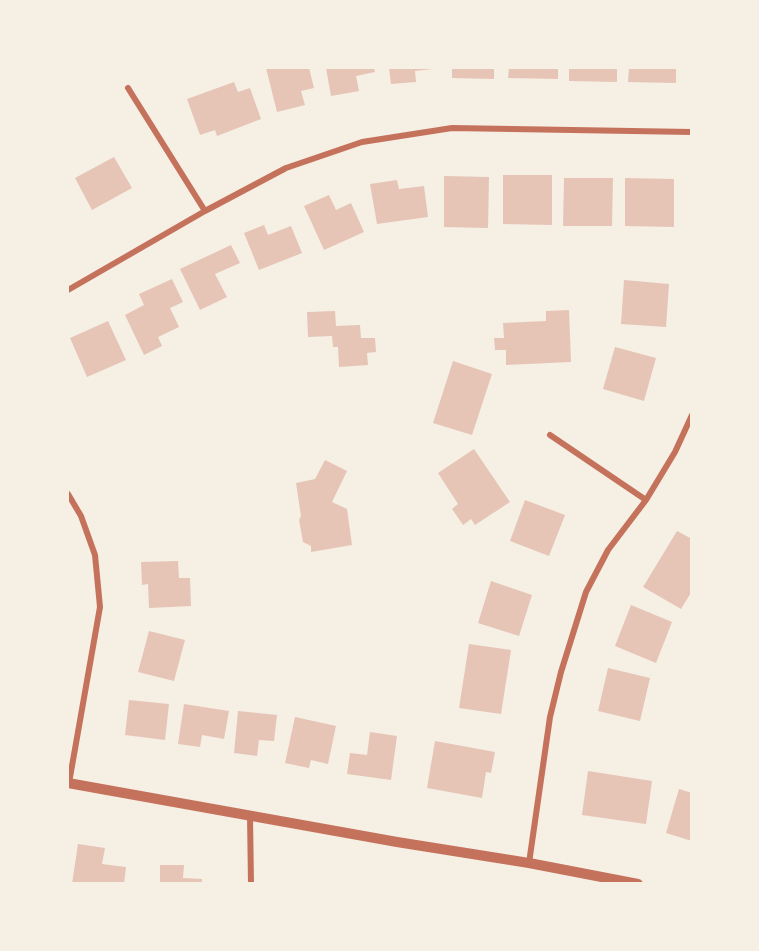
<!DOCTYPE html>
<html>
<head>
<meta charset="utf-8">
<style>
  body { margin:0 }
  #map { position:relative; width:759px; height:951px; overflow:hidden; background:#f6efe4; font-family:Barlow,sans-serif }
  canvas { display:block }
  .frame { position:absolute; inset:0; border:69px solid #f6efe4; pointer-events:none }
</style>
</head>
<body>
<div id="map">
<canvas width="759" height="951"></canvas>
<div class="frame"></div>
</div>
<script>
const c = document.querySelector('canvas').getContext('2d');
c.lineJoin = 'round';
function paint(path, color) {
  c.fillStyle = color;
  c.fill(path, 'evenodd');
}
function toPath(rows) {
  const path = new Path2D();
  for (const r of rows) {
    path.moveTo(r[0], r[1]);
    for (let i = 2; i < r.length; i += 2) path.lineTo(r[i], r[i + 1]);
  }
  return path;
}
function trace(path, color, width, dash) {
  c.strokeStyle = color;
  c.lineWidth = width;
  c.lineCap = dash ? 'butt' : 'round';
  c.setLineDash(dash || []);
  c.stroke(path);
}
paint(toPath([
  [266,68,309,68,314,88,301,91,305,105,277,112],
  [326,68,374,68,375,72,356,76,359,91,331,96],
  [389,68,433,68,433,69,415,71,416,82,391,84],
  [452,68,494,68,494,79,452,78],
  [509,68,558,68,558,79,508,78],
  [569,68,617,68,617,82,569,81],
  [629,68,676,68,676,83,628,82],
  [234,82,238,92,250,88,261,119,217,136,215,130,200,135,187,99],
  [114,157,132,188,92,210,75,178],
  [503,175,552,175,552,225,503,224],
  [444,176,489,177,488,228,444,227],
  [564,178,613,178,612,226,563,226],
  [625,178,674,179,674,227,625,226],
  [397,180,399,189,424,186,428,217,377,224,370,184],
  [329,195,336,210,351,203,364,232,324,250,304,206],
  [264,225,268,235,291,226,302,253,259,270,244,233],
  [231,245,240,263,215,274,227,297,200,310,180,269],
  [172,279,183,302,170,308,179,327,158,337,162,346,144,355,125,315,144,305,139,294],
  [624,280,669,284,666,327,621,324],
  [569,310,571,362,506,365,506,350,495,350,494,338,504,338,503,323,546,321,546,311],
  [335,311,336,326,360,325,361,338,375,338,376,352,367,353,368,365,339,367,338,347,333,347,332,336,308,337,307,312],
  [108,321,126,360,87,377,70,338],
  [615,347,656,358,644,401,603,389],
  [453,361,492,374,472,435,433,423],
  [474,449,510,502,475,525,471,519,463,525,452,509,458,504,438,473],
  [325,460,347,471,332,502,347,509,352,545,311,552,311,546,303,542,299,520,301,516,296,483,315,479],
  [525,500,565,515,549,556,510,541],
  [677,531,692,539,692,591,681,609,643,587],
  [178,561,179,578,190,578,191,606,149,608,148,584,142,585,141,562],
  [491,581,532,595,519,636,478,623],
  [631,605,672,622,656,663,615,646],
  [149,631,185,640,174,681,138,672],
  [469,644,511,650,501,714,459,708],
  [608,668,650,678,640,721,598,711],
  [129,700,169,704,165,740,125,735],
  [184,704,229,711,224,739,202,735,200,747,178,744],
  [238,711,277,715,274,741,259,740,257,756,234,753],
  [295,717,336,726,328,764,311,760,309,768,285,763],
  [370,732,397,736,391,780,347,774,350,753,367,755],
  [435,741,495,752,491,773,486,772,482,798,427,788],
  [588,771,652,781,646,824,582,815],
  [679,789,692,793,692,841,666,833],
  [78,844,105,848,102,864,126,867,124,884,72,884],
  [160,865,184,865,183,878,202,879,202,884,160,884]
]), '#e6c5b7');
trace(toPath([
  [128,88,205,211],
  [68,290,205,211,286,168,362,142,452,128,692,132],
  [550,435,646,500],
  [68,494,81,516,95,555,100,607,69,783],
  [250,816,251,884],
  [529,863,550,717,561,672,586,592,608,550,646,500,675,452,692,415]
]), '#c5725c', 6);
trace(toPath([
  [68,783,397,842,529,863,638,884]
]), '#c5725c', 10);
</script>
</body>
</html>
